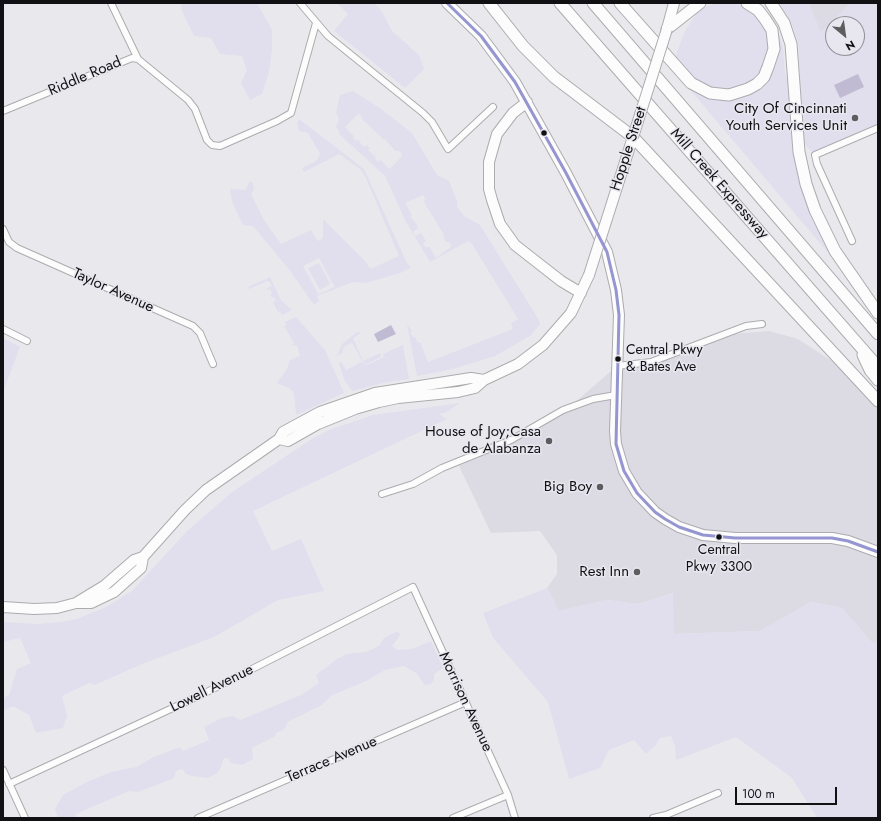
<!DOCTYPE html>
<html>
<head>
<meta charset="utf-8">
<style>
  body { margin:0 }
  #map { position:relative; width:881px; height:821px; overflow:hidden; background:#e9e9ed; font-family:Jost,sans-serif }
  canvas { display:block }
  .frame { position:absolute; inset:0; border:4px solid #111114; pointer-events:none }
  .north { position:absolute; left:825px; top:16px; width:40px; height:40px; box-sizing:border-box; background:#e8e7ef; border:1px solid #929197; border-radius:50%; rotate:151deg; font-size:11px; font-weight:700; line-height:16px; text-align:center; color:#111114 }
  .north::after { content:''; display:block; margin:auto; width:14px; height:18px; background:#5d5d60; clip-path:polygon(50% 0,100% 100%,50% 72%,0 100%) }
  .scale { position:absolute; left:735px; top:787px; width:102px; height:18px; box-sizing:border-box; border:2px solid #111114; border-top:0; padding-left:5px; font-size:12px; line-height:14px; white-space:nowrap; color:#111114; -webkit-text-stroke:3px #e8e7ef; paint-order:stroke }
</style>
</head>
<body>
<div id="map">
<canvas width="881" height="821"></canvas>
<div class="frame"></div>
<div class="north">N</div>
<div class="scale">100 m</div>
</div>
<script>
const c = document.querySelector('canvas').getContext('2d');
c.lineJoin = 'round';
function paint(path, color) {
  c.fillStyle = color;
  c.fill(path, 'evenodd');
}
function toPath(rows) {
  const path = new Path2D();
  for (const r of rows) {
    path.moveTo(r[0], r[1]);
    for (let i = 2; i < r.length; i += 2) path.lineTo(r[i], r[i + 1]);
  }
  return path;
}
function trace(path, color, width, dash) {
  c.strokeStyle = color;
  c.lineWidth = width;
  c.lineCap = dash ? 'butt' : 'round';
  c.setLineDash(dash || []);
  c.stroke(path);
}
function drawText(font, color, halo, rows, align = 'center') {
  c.font = font + ' Jost,sans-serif';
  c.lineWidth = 3;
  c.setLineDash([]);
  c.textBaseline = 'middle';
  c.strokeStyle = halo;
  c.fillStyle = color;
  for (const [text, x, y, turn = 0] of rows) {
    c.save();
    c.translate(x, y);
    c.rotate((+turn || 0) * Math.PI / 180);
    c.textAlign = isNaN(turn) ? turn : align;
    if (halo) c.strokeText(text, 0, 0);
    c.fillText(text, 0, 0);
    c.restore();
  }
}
paint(toPath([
  [802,3,851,3,814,39],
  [769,331,798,339,841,367,878,406,878,642,873,644,842,608,811,602,760,631,673,634,673,593,638,604,607,600,559,611,547,588,557,574,557,555,540,531,491,533,459,466,517,440,559,416,617,366,641,365,720,335]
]), '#dcdae3');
paint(toPath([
  [182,3,257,3,272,30,272,50,269,72,262,94,250,100,241,83,247,70,242,56,220,54,211,38,194,36,181,9],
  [337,3,374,3,381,10,392,31,419,55,424,69,405,88,334,31,348,14],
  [719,3,736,4,748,7,764,26,769,39,769,51,764,69,754,80,740,88,726,90,712,88,699,83,674,60,685,31,696,14,707,6],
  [780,3,809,3,821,32,851,3,878,3,878,128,815,155,804,144,798,44,793,27],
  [833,24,857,24,857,48,833,48],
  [780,37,783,47,785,73,790,88,794,138,841,268,681,79,707,96,724,100,738,97,768,77,775,67,778,57,777,39],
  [353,91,381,109,412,133,437,175,449,181,457,201,457,207,464,216,480,225,539,320,540,324,530,336,495,356,453,369,417,376,407,324,412,331,410,332,413,337,415,337,418,343,420,342,428,362,513,329,511,323,518,319,472,244,468,241,430,262,406,222,385,176,338,133,340,132,336,127,339,119,336,112,340,95],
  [359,113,363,120,384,140,385,139,395,151,399,151,402,154,401,157,390,169,380,160,378,162,375,158,376,157,368,150,370,148,367,145,364,147,358,140,356,141,353,137,354,136,345,127],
  [423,195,425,199,424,202,444,235,443,236,446,242,449,242,452,246,436,258,429,246,426,248,423,243,426,241,421,233,415,236,413,232,418,228,417,225,410,216,412,215,405,203],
  [299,119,364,169,407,263,411,268,400,273,366,283,353,282,317,296,319,301,314,305,291,272,253,226,243,225,232,202,230,189,245,190,250,181,253,183,254,189,251,194,264,220,281,244,311,230,315,238,319,241,323,238,323,219,365,261,371,269,399,256,365,176,360,169,339,154,304,172,302,168,316,161,320,154,308,133,299,131,297,123],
  [319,258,335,287,318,294,303,266],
  [319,263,330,284,320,290,308,268],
  [270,277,281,300,292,310,282,315,280,311,278,312,273,302,276,301,274,297,272,298,270,295,272,294,270,289,268,290,267,288,272,286,270,282,267,281,249,289,248,287],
  [296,317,325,350,344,393,296,415,294,393,289,388,277,383,287,369,290,360,300,356,297,345,293,346,292,344,294,343,284,326,286,325,285,322],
  [357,332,361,333,353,338,363,361,380,353,381,357,366,364,362,361,353,344,351,343,344,347,342,353,337,356,342,344],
  [3,338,20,347,3,392],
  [403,345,409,379,387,382,352,391,345,381,339,364,341,362,346,370,361,362,367,365,384,357,383,354],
  [460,403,447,412,439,414,447,419,253,511,272,551,301,539,324,591,278,600,214,637,142,664,95,685,89,683,62,696,67,716,63,728,36,733,29,715,13,706,3,711,3,698,9,695,17,669,31,663,20,638,3,642,3,622,38,624,60,622,77,619,106,607,132,591,186,532,232,492,310,440,329,430,373,415],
  [547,588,559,611,607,600,638,604,673,593,674,634,760,631,811,602,842,608,872,643,878,642,878,818,817,818,792,778,736,737,676,760,675,746,671,736,660,738,655,746,646,754,634,740,609,750,600,768,569,779,548,702,493,638,483,613],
  [397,631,400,634,399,637,392,646,397,650,412,649,431,641,443,668,434,674,434,680,431,684,425,685,416,673,404,666,385,670,366,681,332,695,322,705,287,722,286,727,283,730,276,733,275,736,252,748,253,759,242,765,230,763,229,759,224,758,220,769,216,774,207,778,187,775,182,769,176,771,174,778,167,781,138,792,129,791,76,814,75,818,58,818,55,809,63,795,87,782,111,772,136,767,154,757,180,747,183,751,209,740,204,727,222,718,233,716,240,720,301,695,319,683,316,675,337,659,347,654,366,652,379,646,384,638]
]), '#e1deee');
paint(toPath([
  [858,74,864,87,840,98,834,85],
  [391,325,396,334,378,342,374,334]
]), '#c0bbd2');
const minor = toPath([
  [111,3,138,59],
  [300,3,328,36,423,113,432,122,448,149,493,107],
  [3,111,132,58,138,59,188,100,195,109,207,140,212,145,220,146,277,121,291,113,316,23],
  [3,229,9,242,17,248,193,326,200,333,213,364],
  [852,241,817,164,815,155,878,128],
  [3,329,27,341],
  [617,366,651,362,746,326,762,324],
  [382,494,413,484,442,468,511,440,563,410,593,399,616,395],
  [3,770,25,818],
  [9,784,205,693,413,587,508,795,515,818],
  [198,818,466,702],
  [453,818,508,795],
  [653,818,666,815,718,793]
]);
const primary = toPath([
  [447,3,481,36,515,82,566,173,607,252,616,290,619,315,615,431,616,444,624,471,637,493,655,512,665,519,679,527,703,535,735,538,832,538,848,541,878,552],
  [667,29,674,3],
  [527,102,513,113,497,134,489,162,489,189,492,200,500,224,515,245,561,281,581,293],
  [618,184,633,137],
  [279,439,288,441,318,424,355,409,379,402,398,398,458,392,475,388,484,380,518,364,543,345,571,313,589,275],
  [76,603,91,603,114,592,141,568,143,557],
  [3,607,34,609,57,608,76,603,104,586,134,560,143,557,185,510,206,490,279,439,283,432,320,412,375,393,471,378,484,380]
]);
const motorway = toPath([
  [489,3,523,46,554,77,633,137,878,401],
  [560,3,878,367],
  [593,3,878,334],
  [620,3,691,83,710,93,729,95,748,89,757,84,764,77,768,67,774,49,772,30,765,19,758,10,747,3],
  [771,3,784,23,791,44,799,152,806,184,815,210,835,251,878,313],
  [667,29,700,3],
  [863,355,870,370,878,380]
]);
trace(minor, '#acacaf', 8);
trace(primary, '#acacaf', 12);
trace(motorway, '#acacaf', 13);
trace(minor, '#fcfcfc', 6);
trace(primary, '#fcfcfc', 10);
trace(motorway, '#fcfcfc', 11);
const primaryBridge = toPath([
  [633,137,667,29],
  [589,275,618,184]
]);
trace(primaryBridge, '#acacaf', 12, []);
trace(primaryBridge, '#fcfcfc', 10);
trace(toPath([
  [447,3,481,36,515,82,566,173,607,252,616,290,619,315,616,444,624,471,637,493,655,512,665,519,679,527,703,535,735,538,832,538,848,541,878,552]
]), '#9595d1', 3);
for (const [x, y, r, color] of [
  [855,118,4,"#5d5d60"],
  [544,133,3.5,"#111114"],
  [618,359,3.5,"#111114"],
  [549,441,4,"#5d5d60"],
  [600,487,4,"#5d5d60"],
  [719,537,3.5,"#111114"],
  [637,572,4,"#5d5d60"]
]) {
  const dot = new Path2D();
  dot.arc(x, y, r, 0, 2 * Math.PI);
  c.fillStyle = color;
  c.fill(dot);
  trace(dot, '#e8e7ef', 1.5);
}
drawText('14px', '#111114', '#e8e7ef', [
  ["Central Pkwy",626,351],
  ["& Bates Ave",626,368],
  ["Central",719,551,"center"],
  ["Pkwy 3300",719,568,"center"]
], 'left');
drawText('15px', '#111114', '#e8e7ef', [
  ["Riddle Road",85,77,-23],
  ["Hopple Street",629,149,-72],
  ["Mill Creek Expressway",719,184,49],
  ["Taylor Avenue",113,291,24],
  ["Lowell Avenue",212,689,-26],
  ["Morrison Avenue",465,702,65],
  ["Terrace Avenue",332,760,-23]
]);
drawText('15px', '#111114', '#e8e7ef', [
  ["City Of Cincinnati",847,109],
  ["Youth Services Unit",847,126],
  ["House of Joy;Casa",541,432],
  ["de Alabanza",541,449],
  ["Big Boy",592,487],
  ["Rest Inn",629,572]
], 'right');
</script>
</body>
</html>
